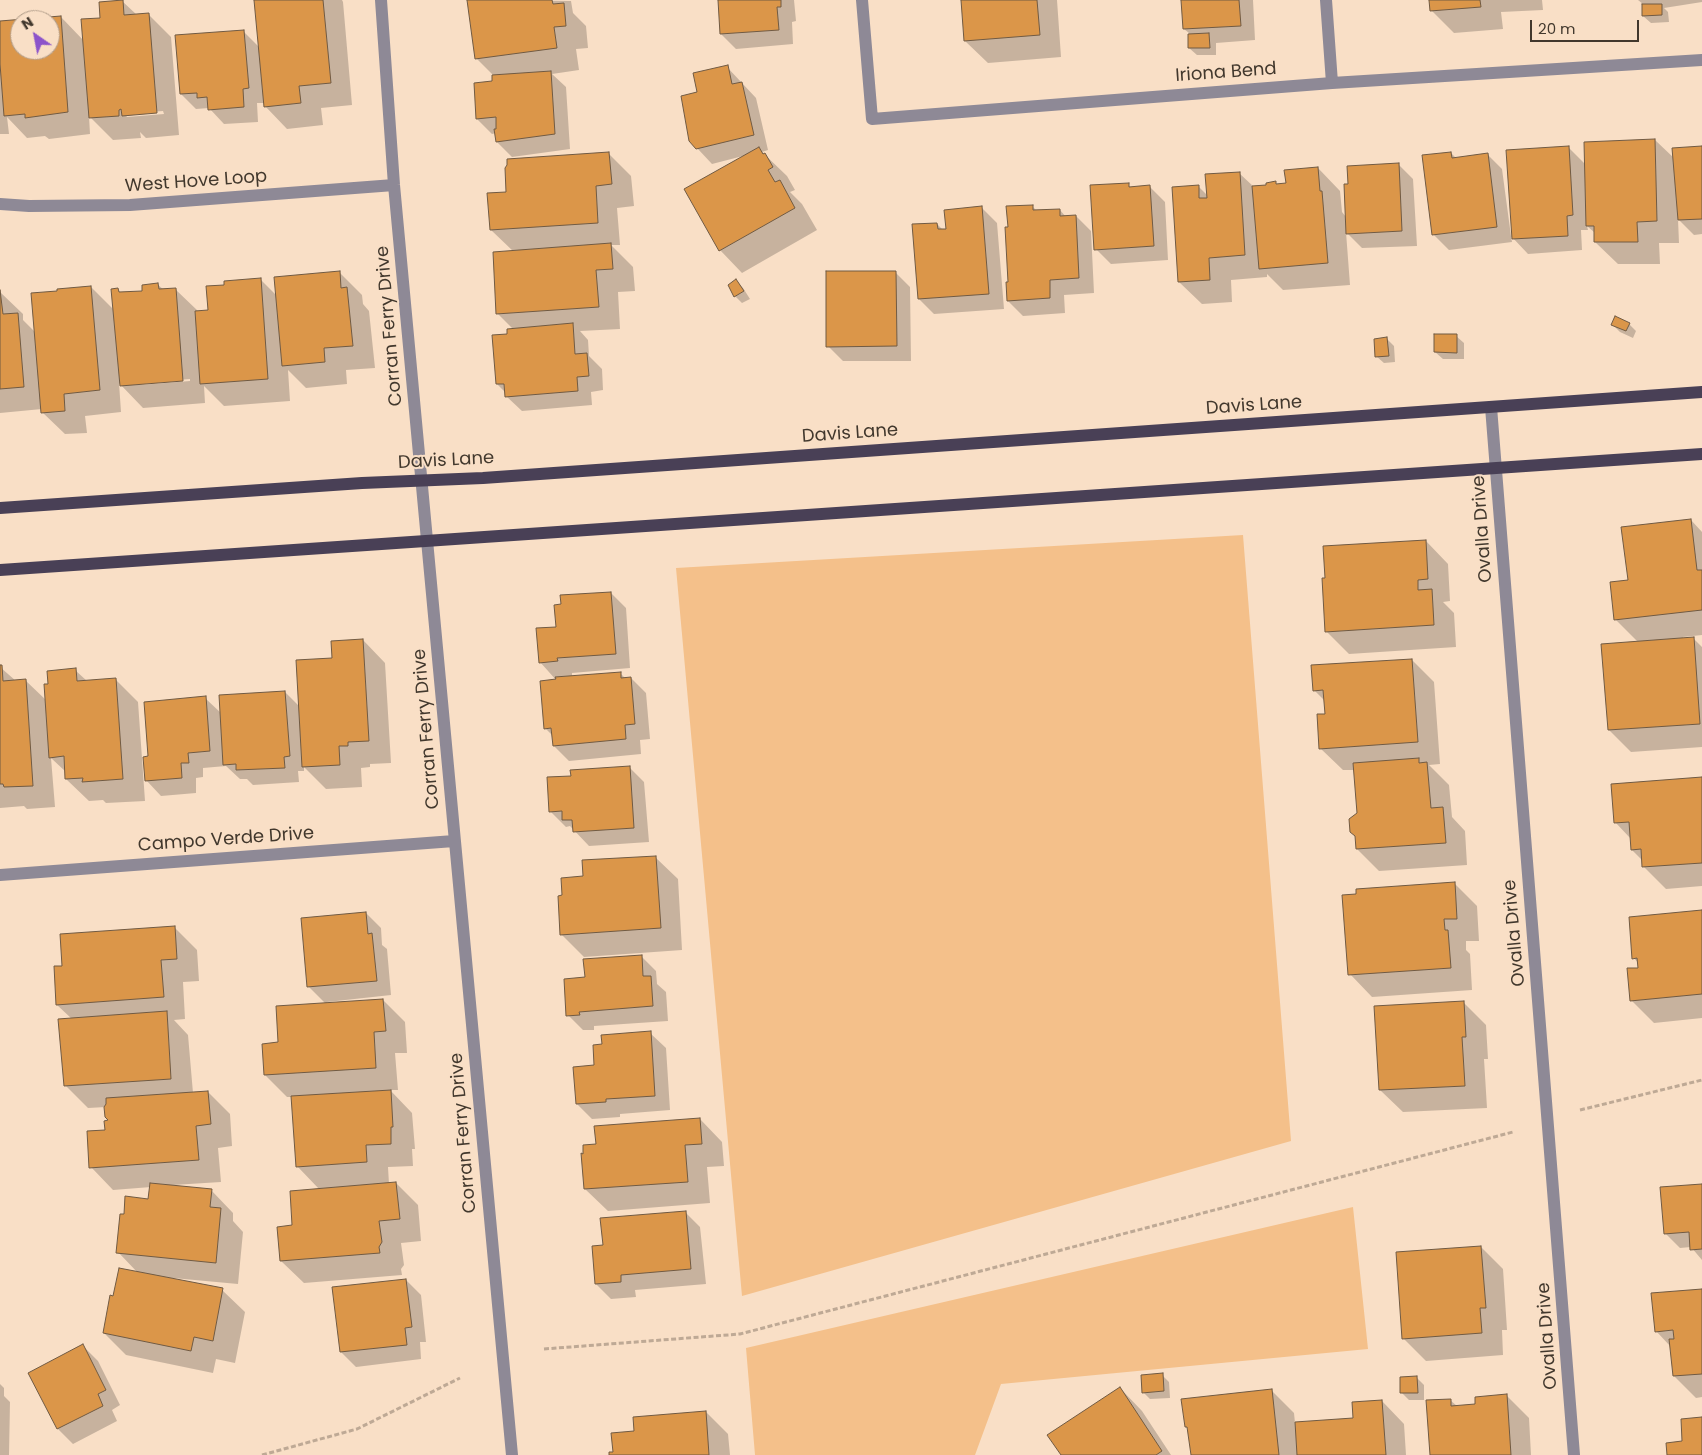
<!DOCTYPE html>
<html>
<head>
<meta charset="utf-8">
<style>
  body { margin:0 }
  #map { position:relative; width:1702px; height:1455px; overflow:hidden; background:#f9dfc6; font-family:Poppins,sans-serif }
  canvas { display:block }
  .north { position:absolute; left:10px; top:10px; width:50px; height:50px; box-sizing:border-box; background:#f9dfc6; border:1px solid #b09c89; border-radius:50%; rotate:327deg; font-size:14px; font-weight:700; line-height:20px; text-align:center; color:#42382d }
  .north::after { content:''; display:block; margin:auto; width:18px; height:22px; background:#8c53ca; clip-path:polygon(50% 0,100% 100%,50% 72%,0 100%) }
  .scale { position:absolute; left:1530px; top:20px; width:109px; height:22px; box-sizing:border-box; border:2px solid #42382d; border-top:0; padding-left:6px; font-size:15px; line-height:18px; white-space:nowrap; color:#42382d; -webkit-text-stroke:4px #f9dfc6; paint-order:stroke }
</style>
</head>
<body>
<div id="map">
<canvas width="1702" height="1455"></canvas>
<div class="north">N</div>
<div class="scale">20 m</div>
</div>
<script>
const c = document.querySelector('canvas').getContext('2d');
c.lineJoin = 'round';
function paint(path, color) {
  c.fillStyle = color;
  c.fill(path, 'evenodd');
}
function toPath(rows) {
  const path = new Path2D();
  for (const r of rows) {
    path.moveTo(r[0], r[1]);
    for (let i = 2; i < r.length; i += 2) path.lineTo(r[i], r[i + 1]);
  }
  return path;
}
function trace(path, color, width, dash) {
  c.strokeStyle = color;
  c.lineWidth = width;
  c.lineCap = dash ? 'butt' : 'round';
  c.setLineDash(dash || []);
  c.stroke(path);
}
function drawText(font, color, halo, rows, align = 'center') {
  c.font = font + ' Poppins,sans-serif';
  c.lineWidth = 4;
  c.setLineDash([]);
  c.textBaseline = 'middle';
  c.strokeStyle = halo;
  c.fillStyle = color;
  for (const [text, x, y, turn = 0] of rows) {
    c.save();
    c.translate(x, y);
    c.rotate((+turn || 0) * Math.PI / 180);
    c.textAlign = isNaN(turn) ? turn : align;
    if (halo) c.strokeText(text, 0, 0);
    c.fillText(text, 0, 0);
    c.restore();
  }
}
paint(toPath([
  [1243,535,1291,1141,742,1296,676,568],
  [1353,1207,1368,1349,1001,1384,975,1455,755,1455,746,1348]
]), '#f4c08a');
paint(toPath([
  [256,0,342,0,343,2,352,105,321,108,323,125,287,129,265,106,265,103,257,103,258,122,224,124,209,108,196,109,181,94,244,32,260,48],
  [469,0,571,1,573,13,586,26,588,48,576,49,579,70,552,74,566,87,570,149,512,157,497,142,496,133,492,134,477,119,494,82,493,75,476,58],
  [719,0,794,0,796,21,792,22,793,44,736,49,721,34],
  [962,0,1057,0,1061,57,988,63,965,41],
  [1183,0,1253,0,1255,40,1216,43,1216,55,1197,55,1189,48,1189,33,1184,29],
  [1431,0,1542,0,1543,10,1501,12,1503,29,1454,33,1431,10],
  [1638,0,1702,0,1702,2,1664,8,1668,12,1669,22,1651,23,1643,16,1643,4],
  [122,1,137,15,149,15,171,37,179,135,146,138,140,132,141,138,113,140,89,116,90,134,49,139,45,136,27,138,7,117,9,134,0,134,0,22,20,20,20,50,50,50,50,20,25,20,61,17,84,41,101,19],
  [163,111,164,114,127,117,125,114],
  [727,67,756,98,768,150,762,152,787,176,795,190,790,192,802,204,817,230,742,273,720,250,743,156,712,164,697,148,699,93],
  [1655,140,1675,159,1702,148,1702,234,1694,235,1678,219,1679,243,1659,243,1660,264,1618,264,1595,242,1595,233,1587,226,1588,230,1581,230,1582,250,1528,254,1511,236,1512,242,1449,250,1434,235,1451,153,1456,158,1487,154,1502,169,1511,236,1513,235,1568,147,1586,165],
  [609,154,631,176,634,206,617,208,620,245,611,245,633,267,635,291,618,292,620,329,580,331,588,340,589,356,602,369,603,390,591,392,592,405,522,411,506,396,506,393,497,384,509,335,513,329,497,313,514,252,491,230,508,193],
  [1398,164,1413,179,1417,246,1362,248,1346,232,1350,285,1283,290,1267,274,1267,277,1231,280,1232,302,1202,304,1179,282,1198,186,1208,196,1239,173,1254,187,1268,186,1275,183,1277,185,1287,184,1318,168,1340,191,1342,212,1346,217],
  [1128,185,1131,188,1150,187,1165,202,1168,260,1111,264,1096,249],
  [1032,206,1037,211,1060,210,1066,217,1076,216,1091,231,1094,293,1064,295,1065,313,1023,316,1008,301,1009,228],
  [982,208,997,223,1004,309,934,314,919,299,937,224,943,230,948,230],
  [339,272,362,295,363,304,369,311,375,368,346,370,347,384,306,388,288,370,290,401,224,406,204,386,205,403,143,408,119,383,121,412,85,416,87,433,65,434,42,412,42,409,0,413,0,292,23,314,23,320,35,332,91,287,115,311,117,290,121,293,144,292,157,284,164,290,175,289,198,311,209,311,226,286,260,279,277,296],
  [190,379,190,381,140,385,140,383],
  [895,272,910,287,911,361,843,361,828,346],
  [736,281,743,288,750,299,742,303,735,296],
  [1629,324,1636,331,1633,338,1620,332,1613,325],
  [1456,336,1464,343,1464,359,1443,359,1435,352],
  [1387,339,1394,346,1395,362,1384,363,1376,356],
  [1691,520,1702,532,1702,635,1683,637,1683,639,1693,638,1702,647,1702,747,1631,752,1609,730,1638,642,1615,619,1629,582],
  [1426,541,1448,564,1450,601,1443,602,1454,613,1456,647,1349,654,1326,631],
  [611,593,626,608,630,668,572,673,572,677,620,673,626,679,631,678,646,693,650,739,640,740,641,754,569,761,554,746,553,736,545,728,557,681,540,662,557,628],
  [363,640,385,663,391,763,370,764,370,767,361,768,362,787,326,789,304,767,304,771,298,771,299,782,253,785,247,779,240,779,226,766,203,768,203,777,196,778,196,793,161,796,146,780,149,757,205,698,222,714,285,692,300,707,333,659],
  [1412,660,1434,682,1440,764,1429,765,1449,785,1452,817,1465,831,1467,865,1379,871,1357,849,1356,837,1351,832,1358,814,1355,770,1343,770,1320,748,1326,715,1325,701,1314,690],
  [0,667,16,681,25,680,47,701,50,685,75,670,87,681,115,679,138,702,145,801,106,803,103,800,89,801,66,779,66,772,51,758,55,807,27,809,24,806,0,808],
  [629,767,644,782,649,842,589,846,570,826,566,827,551,812,572,777],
  [1702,778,1702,886,1666,889,1643,866,1643,861,1632,850,1631,839,1615,822],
  [655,857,678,879,682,950,584,957,561,934,563,896,584,877],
  [1454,883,1477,906,1479,941,1466,941,1466,950,1470,954,1472,990,1372,997,1350,974],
  [1702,911,1702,1018,1654,1023,1631,1000,1639,969,1639,964,1634,958],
  [366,913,381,928,382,945,387,949,391,995,327,1002,327,1004,383,1000,405,1022,407,1053,395,1053,398,1090,390,1090,412,1113,415,1149,412,1149,413,1166,388,1167,389,1184,396,1183,418,1205,421,1241,401,1243,404,1265,401,1269,402,1275,304,1283,281,1261,294,1226,320,1190,297,1166,293,1097,287,1097,265,1075,279,1044,326,1004,309,987],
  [175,928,197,950,199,981,183,982,185,1019,174,1020,188,1035,193,1093,208,1092,230,1114,232,1146,218,1148,221,1182,173,1185,211,1190,233,1213,233,1221,243,1232,238,1284,173,1278,172,1280,222,1290,245,1312,235,1363,216,1359,213,1373,126,1355,104,1333,114,1297,138,1273,118,1252,149,1200,151,1187,113,1190,91,1167,111,1122,106,1107,88,1108,66,1086,72,1019,57,1005,63,967],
  [641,956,656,971,657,984,666,992,668,1021,594,1026,594,1030,583,1030,568,1015,586,978],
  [1464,1003,1486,1025,1488,1059,1484,1059,1487,1108,1403,1112,1380,1090],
  [650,1033,666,1048,670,1110,620,1114,620,1117,592,1119,577,1104,575,1068,596,1066,603,1045],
  [700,1119,722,1142,724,1166,707,1167,710,1203,608,1211,585,1189,597,1145],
  [1702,1185,1702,1260,1691,1247,1680,1248,1665,1233],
  [685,1212,700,1227,706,1284,635,1290,636,1297,611,1299,596,1284,604,1246],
  [1481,1247,1503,1269,1507,1330,1502,1330,1503,1355,1426,1361,1404,1339],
  [406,1280,421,1295,426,1342,420,1342,421,1359,356,1367,341,1352],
  [1702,1290,1702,1397,1696,1398,1674,1376,1671,1347,1656,1331],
  [83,1346,98,1361,120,1405,112,1410,117,1421,73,1444,58,1429,30,1373],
  [1162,1375,1169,1382,1170,1398,1150,1399,1143,1392],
  [1416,1377,1424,1385,1424,1400,1409,1400,1402,1393],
  [0,1384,4,1388,4,1396,10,1402,9,1455,0,1455],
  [1120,1388,1142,1411,1171,1455,1062,1455],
  [1271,1390,1294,1413,1295,1423,1355,1419,1382,1401,1404,1424,1406,1455,1192,1455,1189,1429,1186,1427],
  [1507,1396,1529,1418,1531,1455,1431,1455,1450,1400,1457,1406,1476,1405],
  [706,1412,728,1434,730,1455,610,1455,636,1433]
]), '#0003');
const building = toPath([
  [123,0,124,15,149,13,157,113,122,116,121,109,119,110,119,116,89,118,81,19,100,18,99,2,123,0],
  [254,0,323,0,331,83,299,86,301,103,264,107,254,0],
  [467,0,552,0,553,4,564,3,566,26,554,27,557,48,475,59,467,0],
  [718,0,781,0,781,7,777,7,779,30,720,34,718,0],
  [961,0,1037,0,1040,35,964,41,961,0],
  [1181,0,1239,0,1241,26,1183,29,1181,0],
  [1429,0,1480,0,1481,7,1430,11,1429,0],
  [1642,4,1662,4,1662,15,1642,16,1642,4],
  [61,16,68,112,25,118,25,114,4,116,0,64,0,21,61,16],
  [20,20,50,20,50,50,20,50,20,20],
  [244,30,249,88,243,89,244,107,208,110,207,97,197,98,197,93,180,94,175,35,244,30],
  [1209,33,1210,48,1188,48,1188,34,1209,33],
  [728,65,732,84,742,82,754,135,696,149,689,141,681,96,697,92,693,73,728,65],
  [551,71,555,134,496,142,494,129,496,129,496,117,476,119,474,83,492,81,492,75,551,71],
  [1655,139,1657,221,1637,222,1638,242,1594,242,1594,226,1586,226,1584,142,1655,139],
  [1569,146,1573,215,1567,216,1568,236,1512,239,1506,150,1569,146],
  [1702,146,1702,219,1678,220,1672,148,1702,146],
  [759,147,763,154,765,153,773,167,768,170,775,182,780,180,795,208,719,251,684,189,759,147],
  [609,152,612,184,596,186,598,223,490,230,487,193,506,192,505,168,507,165,507,159,609,152],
  [1451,152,1452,158,1488,153,1497,227,1432,235,1422,155,1451,152],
  [1399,163,1402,231,1346,234,1344,184,1348,184,1347,166,1399,163],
  [1318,167,1320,191,1322,191,1328,263,1259,269,1252,186,1266,185,1266,183,1276,181,1276,184,1286,183,1284,170,1318,167],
  [1240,172,1245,255,1209,258,1210,280,1178,282,1172,187,1199,185,1199,198,1207,198,1205,174,1240,172],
  [1129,183,1129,187,1150,185,1154,246,1094,250,1090,185,1129,183],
  [1033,205,1033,210,1060,209,1060,216,1076,215,1079,278,1050,280,1050,298,1007,301,1006,282,1008,282,1005,227,1008,227,1006,206,1033,205],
  [982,206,989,294,918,299,912,224,937,223,938,229,946,229,944,210,982,206],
  [611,243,613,269,596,270,599,307,496,314,493,252,611,243],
  [340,271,341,288,347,287,353,346,324,348,325,362,282,366,274,277,340,271],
  [826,271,896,271,897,346,826,347,826,271],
  [261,278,268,379,200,384,195,311,208,310,206,286,224,285,224,281,261,278],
  [736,279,744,291,734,297,728,285,736,279],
  [158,283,159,289,176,288,183,381,120,386,111,289,118,288,119,292,142,291,142,285,158,283],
  [91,286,100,390,64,394,65,411,41,413,31,293,57,291,57,289,91,286],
  [0,290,3,314,18,313,24,387,0,389,0,290],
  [1615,316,1630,323,1626,331,1611,325,1615,316],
  [573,323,575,354,587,353,589,376,577,377,578,391,505,397,504,384,496,384,492,335,507,334,507,329,573,323],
  [1434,334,1457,334,1457,353,1434,352,1434,334],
  [1387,337,1389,356,1375,357,1374,339,1387,337],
  [1691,519,1697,570,1702,570,1702,610,1614,620,1610,582,1628,580,1621,527,1691,519],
  [1426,540,1428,579,1418,580,1418,590,1432,589,1434,625,1325,632,1322,578,1325,578,1323,546,1426,540],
  [611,592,616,654,557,658,558,661,539,663,536,628,556,627,554,605,561,604,560,595,611,592],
  [1694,637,1700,724,1608,730,1601,644,1694,637],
  [363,639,369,741,348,742,348,746,339,746,340,765,302,767,296,660,332,658,331,641,363,639],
  [1412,659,1418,742,1319,749,1317,714,1325,714,1323,690,1313,691,1311,665,1412,659],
  [0,665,2,665,3,681,26,679,33,786,4,787,3,784,0,784,0,665],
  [76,668,77,681,116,678,123,779,82,782,83,778,65,779,64,756,49,758,44,684,48,684,47,671,76,668],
  [621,672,621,678,631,677,635,724,625,725,626,739,553,746,551,728,544,729,540,681,556,679,555,677,621,672],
  [285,691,290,756,284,757,285,768,236,770,236,764,223,765,219,695,285,691],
  [206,696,210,751,188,753,189,763,181,763,182,778,145,781,143,757,148,756,144,702,206,696],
  [1419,758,1419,763,1427,762,1431,808,1443,807,1446,843,1356,849,1355,836,1350,832,1349,819,1357,813,1353,763,1419,758],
  [630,766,634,828,573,832,572,820,562,820,562,811,549,812,547,777,571,776,570,770,630,766],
  [1702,777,1702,863,1642,867,1641,849,1631,850,1629,822,1614,823,1611,784,1702,777],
  [656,856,661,928,560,935,558,896,562,895,561,878,583,876,582,860,656,856],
  [1455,882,1457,919,1444,919,1445,930,1448,930,1451,968,1348,975,1342,895,1356,894,1356,889,1455,882],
  [1702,910,1702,994,1630,1001,1627,968,1638,968,1637,958,1632,959,1629,917,1702,910],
  [366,912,368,934,372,933,377,981,307,987,301,918,366,912],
  [175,926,177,959,161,960,164,997,56,1005,54,966,62,966,60,934,175,926],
  [642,955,643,976,651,976,653,1006,579,1012,580,1015,566,1016,564,979,585,977,583,959,642,955],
  [383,999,386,1031,374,1032,376,1068,264,1075,262,1044,278,1042,276,1006,383,999],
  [1464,1001,1466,1037,1462,1037,1465,1086,1379,1090,1374,1006,1464,1001],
  [167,1011,171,1079,64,1086,58,1019,167,1011],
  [651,1031,655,1096,606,1099,606,1102,576,1104,573,1067,594,1065,593,1045,602,1044,601,1035,651,1031],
  [391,1090,393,1127,391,1127,391,1144,366,1145,367,1162,296,1167,291,1096,391,1090],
  [208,1091,211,1124,196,1126,199,1160,89,1168,87,1131,105,1130,104,1121,108,1120,105,1117,104,1107,106,1104,106,1098,208,1091],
  [700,1118,702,1144,685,1145,688,1182,584,1189,581,1153,583,1154,583,1145,596,1144,594,1126,700,1118],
  [396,1182,400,1219,379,1221,382,1242,379,1247,380,1253,280,1261,277,1227,292,1225,290,1191,396,1182],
  [150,1183,212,1189,210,1207,221,1208,216,1263,116,1253,120,1214,124,1214,125,1196,148,1199,150,1183],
  [1702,1184,1702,1249,1690,1250,1689,1232,1664,1234,1660,1187,1702,1184],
  [686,1211,691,1269,621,1275,621,1282,595,1284,592,1246,603,1245,600,1218,686,1211],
  [1481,1246,1486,1308,1480,1308,1482,1333,1402,1339,1396,1252,1481,1246],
  [119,1268,223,1288,213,1341,194,1337,191,1351,103,1333,110,1295,113,1296,119,1268],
  [406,1279,412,1327,405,1328,407,1345,340,1352,332,1287,406,1279],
  [1702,1289,1702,1374,1673,1376,1669,1339,1674,1339,1673,1330,1655,1332,1651,1293,1702,1289],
  [83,1344,106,1390,98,1394,103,1406,57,1429,28,1373,83,1344],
  [1163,1373,1164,1391,1142,1393,1141,1375,1163,1373],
  [1417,1376,1418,1393,1400,1393,1400,1377,1417,1376],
  [1120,1387,1162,1451,1156,1455,1061,1455,1047,1435,1120,1387],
  [1272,1389,1279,1455,1191,1455,1187,1427,1185,1427,1181,1399,1272,1389],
  [1507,1394,1511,1455,1430,1455,1426,1400,1451,1399,1451,1406,1475,1404,1475,1397,1507,1394],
  [1382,1400,1386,1455,1297,1455,1295,1422,1353,1418,1352,1402,1382,1400],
  [706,1411,709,1455,609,1455,609,1452,613,1452,611,1433,634,1431,633,1417,706,1411],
  [1702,1417,1702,1455,1667,1455,1666,1443,1682,1441,1681,1419,1702,1417]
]);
paint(building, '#db9649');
trace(building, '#705a43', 1);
trace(toPath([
  [1580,1110,1702,1080],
  [544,1349,740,1334,1513,1132],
  [262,1455,357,1429,460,1378]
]), '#bea995', 3, [5, 2.5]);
trace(toPath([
  [381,0,394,185,512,1455],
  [862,0,872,119,1332,83,1702,60],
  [1326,0,1332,83],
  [0,204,29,206,130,205,394,185],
  [1491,407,1574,1455],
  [0,875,454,841]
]), '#8e8996', 12);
trace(toPath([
  [0,508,362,483,483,478,1702,392],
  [0,570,1702,454]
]), '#494056', 12);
drawText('18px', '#42382d', '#f9dfc6', [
  ["Iriona Bend",1226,73,-4],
  ["West Hove Loop",196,182,-4],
  ["Corran Ferry Drive",390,326,-95],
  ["Davis Lane",1254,406,-4],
  ["Davis Lane",850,434,-4],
  ["Davis Lane",446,461,-3],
  ["Ovalla Drive",1483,529,-94],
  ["Corran Ferry Drive",427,729,-95],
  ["Campo Verde Drive",226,840,-4],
  ["Ovalla Drive",1515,933,-95],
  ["Corran Ferry Drive",464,1133,-95],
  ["Ovalla Drive",1548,1336,-94]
]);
</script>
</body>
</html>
